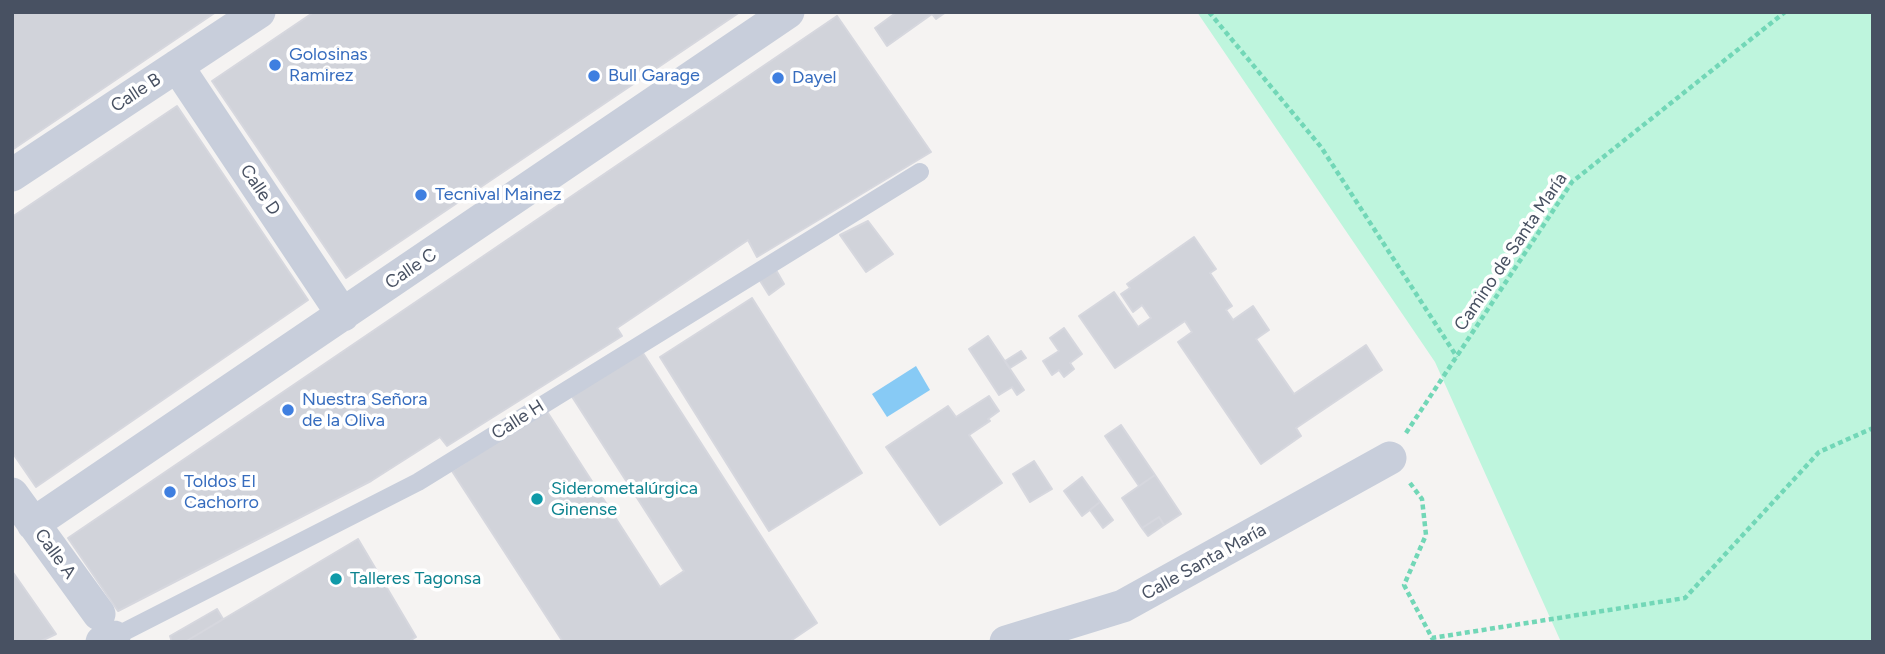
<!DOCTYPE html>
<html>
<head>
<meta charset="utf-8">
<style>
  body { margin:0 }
  #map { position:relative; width:1885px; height:654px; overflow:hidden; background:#f5f3f2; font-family:Figtree,sans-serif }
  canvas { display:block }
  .frame { position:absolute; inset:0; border:14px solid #485162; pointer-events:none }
</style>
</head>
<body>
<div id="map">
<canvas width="1885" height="654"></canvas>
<div class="frame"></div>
</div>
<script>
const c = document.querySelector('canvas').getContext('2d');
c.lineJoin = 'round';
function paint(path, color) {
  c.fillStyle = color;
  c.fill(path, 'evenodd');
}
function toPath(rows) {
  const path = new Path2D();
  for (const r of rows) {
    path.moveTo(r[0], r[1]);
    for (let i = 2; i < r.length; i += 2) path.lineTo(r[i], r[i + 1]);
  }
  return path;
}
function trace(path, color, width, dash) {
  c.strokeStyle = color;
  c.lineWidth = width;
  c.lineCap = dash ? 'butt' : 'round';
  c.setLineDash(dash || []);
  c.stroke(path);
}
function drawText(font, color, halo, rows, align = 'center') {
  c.font = font + ' Figtree,sans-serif';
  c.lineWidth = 7;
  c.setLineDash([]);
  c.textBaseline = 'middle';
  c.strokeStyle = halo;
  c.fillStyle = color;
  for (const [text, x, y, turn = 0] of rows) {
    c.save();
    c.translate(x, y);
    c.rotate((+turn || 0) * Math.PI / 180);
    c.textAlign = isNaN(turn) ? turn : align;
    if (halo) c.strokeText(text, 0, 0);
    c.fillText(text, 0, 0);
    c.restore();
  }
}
paint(toPath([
  [1197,12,1873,12,1873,642,1561,642,1435,362]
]), '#bef5dd');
paint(toPath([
  [916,366,930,390,887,417,872,394]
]), '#87caf5');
const building = toPath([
  [12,12,216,12,12,150,12,12],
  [314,12,740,12,346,278,212,81,314,12],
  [897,12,946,12,936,19,932,14,887,46,875,28,897,12],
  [837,16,931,152,757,257,748,240,617,328,622,336,447,446,440,437,371,481,118,611,68,538,837,16],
  [177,106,308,300,36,487,12,452,12,217,177,106],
  [868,221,893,254,866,272,840,235,868,221],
  [1194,237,1216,269,1210,273,1232,306,1226,310,1233,320,1253,306,1269,330,1256,339,1294,394,1366,345,1382,370,1296,428,1301,436,1261,464,1178,342,1192,332,1185,321,1115,368,1079,316,1114,292,1138,327,1151,318,1142,305,1133,312,1121,294,1130,288,1127,284,1194,237],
  [776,270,784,284,769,295,759,279,776,270],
  [752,298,862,473,769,531,660,357,752,298],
  [1064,328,1082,354,1070,363,1074,369,1064,377,1059,370,1052,375,1043,361,1059,351,1050,338,1064,328],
  [988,336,1024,390,1017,395,1012,387,999,395,969,349,988,336],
  [641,350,817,623,789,642,563,642,452,471,546,410,660,587,684,571,571,395,641,350],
  [1021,351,1026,358,1010,368,1005,361,1021,351],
  [989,396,999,411,988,419,990,421,969,435,1002,483,940,525,886,447,948,406,956,417,989,396],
  [1121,425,1155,475,1139,486,1105,436,1121,425],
  [1034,461,1052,489,1030,502,1013,474,1034,461],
  [1155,475,1181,514,1164,525,1159,517,1142,528,1122,498,1155,475],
  [1082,477,1100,502,1082,516,1064,491,1082,477],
  [1100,502,1113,520,1103,528,1090,510,1100,502],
  [1159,517,1164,525,1148,536,1142,528,1159,517],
  [358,539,416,637,408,642,185,642,358,539],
  [12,571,56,634,39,642,12,642,12,571],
  [217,609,223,619,185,642,172,642,170,636,217,609]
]);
paint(building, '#d1d3da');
trace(building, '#d6d7de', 2);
trace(toPath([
  [1209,12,1321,147,1457,357],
  [1406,433,1572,182,1785,12],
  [1410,483,1422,499,1426,535,1404,585,1432,638,1685,598,1819,452,1873,428]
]), '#72d7b7', 4.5, [5, 3.5]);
trace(toPath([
  [114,637,418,482,920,172]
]), '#c8cedb', 18);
trace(toPath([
  [177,66,343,315],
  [12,175,259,12],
  [12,494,99,614],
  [33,524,788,12],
  [102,642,114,637],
  [1006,642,1123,606,1390,458]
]), '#c8cedb', 33);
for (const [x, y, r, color] of [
  [275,65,7,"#3f7fe0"],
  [594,76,7,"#3f7fe0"],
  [778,78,7,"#3f7fe0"],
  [421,195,7,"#3f7fe0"],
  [288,410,7,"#3f7fe0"],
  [170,492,7,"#3f7fe0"],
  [537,499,7,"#0f9aa8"],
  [336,579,7,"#0f9aa8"]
]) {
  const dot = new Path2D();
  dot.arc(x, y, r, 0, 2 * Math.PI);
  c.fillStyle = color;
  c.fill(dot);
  trace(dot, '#fff', 2.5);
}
drawText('18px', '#366cbe', '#fff', [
  ["Golosinas",289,55],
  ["Ramirez",289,76],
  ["Bull Garage",608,76],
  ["Dayel",792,78],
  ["Tecnival Mainez",435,195],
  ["Nuestra Señora",302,400],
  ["de la Oliva",302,421],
  ["Toldos El",184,482],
  ["Cachorro",184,503]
], 'left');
drawText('18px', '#485162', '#fff', [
  ["Calle B",136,93,-33],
  ["Calle D",260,190,56],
  ["Camino de Santa María",1511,252,-56],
  ["Calle C",411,269,-34],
  ["Calle H",518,420,-32],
  ["Calle A",55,554,54],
  ["Calle Santa María",1204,562,-29]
]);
drawText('18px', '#0d838f', '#fff', [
  ["Siderometalúrgica",551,489],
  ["Ginense",551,510],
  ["Talleres Tagonsa",350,579]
], 'left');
</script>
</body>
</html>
